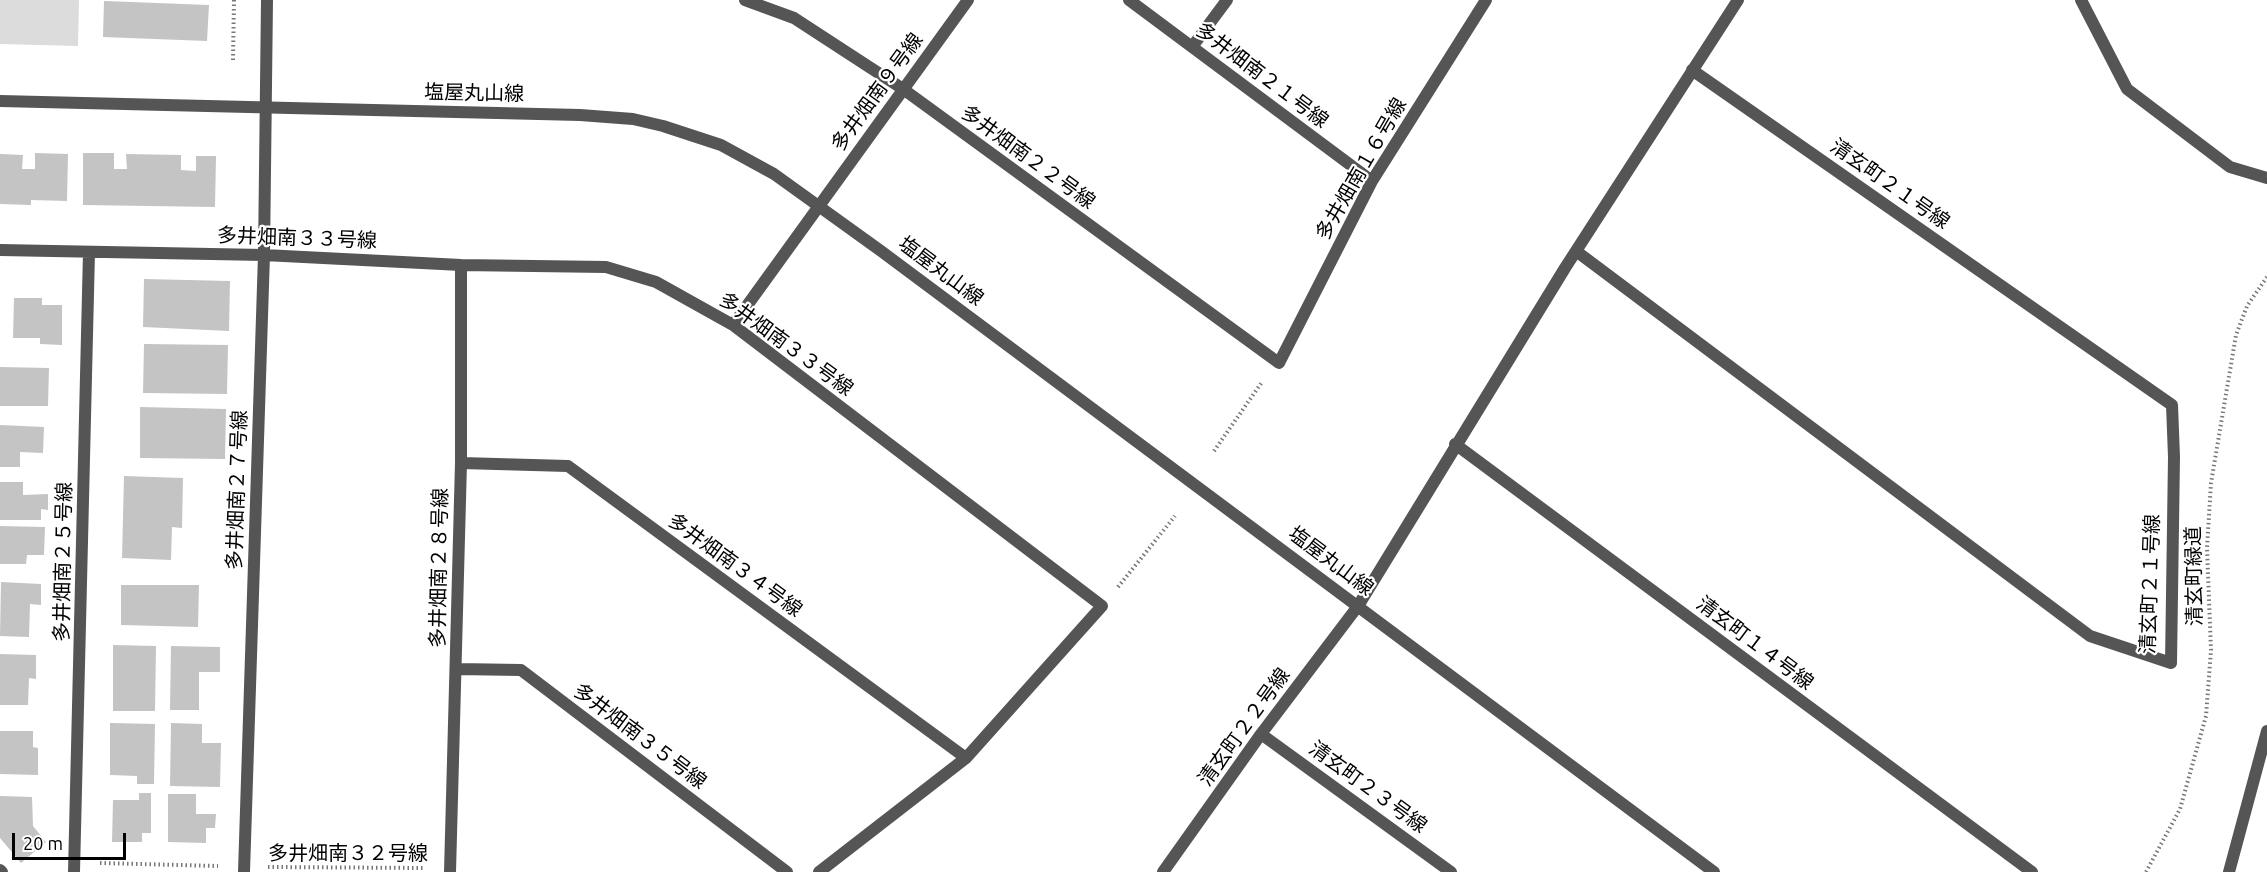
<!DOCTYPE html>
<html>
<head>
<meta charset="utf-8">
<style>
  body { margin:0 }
  #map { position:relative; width:2267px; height:872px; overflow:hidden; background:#fff; font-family:Ubuntu,sans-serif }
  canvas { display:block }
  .scale { position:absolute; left:12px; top:833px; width:114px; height:27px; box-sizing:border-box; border:3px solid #000; border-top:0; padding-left:8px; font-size:18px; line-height:21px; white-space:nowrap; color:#000; -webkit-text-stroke:4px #fff; paint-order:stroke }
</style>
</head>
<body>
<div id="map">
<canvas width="2267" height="872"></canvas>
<div class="scale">20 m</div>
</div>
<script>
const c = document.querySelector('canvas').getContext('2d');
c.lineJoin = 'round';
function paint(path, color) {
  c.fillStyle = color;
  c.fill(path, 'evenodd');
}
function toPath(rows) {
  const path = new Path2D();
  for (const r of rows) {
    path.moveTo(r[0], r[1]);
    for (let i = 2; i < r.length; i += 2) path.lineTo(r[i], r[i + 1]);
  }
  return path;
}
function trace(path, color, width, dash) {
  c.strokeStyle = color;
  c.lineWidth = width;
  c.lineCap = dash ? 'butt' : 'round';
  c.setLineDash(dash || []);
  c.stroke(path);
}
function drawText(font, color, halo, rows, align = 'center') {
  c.font = font + ' Ubuntu,"Noto Sans JP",sans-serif';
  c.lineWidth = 4.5;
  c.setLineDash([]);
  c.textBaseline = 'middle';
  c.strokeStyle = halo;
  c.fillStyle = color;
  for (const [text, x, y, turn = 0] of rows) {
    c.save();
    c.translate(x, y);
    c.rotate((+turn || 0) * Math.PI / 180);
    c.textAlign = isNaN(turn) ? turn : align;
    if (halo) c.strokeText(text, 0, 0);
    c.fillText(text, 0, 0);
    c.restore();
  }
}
paint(toPath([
  [0,0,79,0,78,46,0,44]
]), '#dcdcdc');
paint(toPath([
  [104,1,209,5,207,41,103,37],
  [35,153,68,154,67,201,31,200,31,205,0,204,0,154,23,155,22,169,35,169],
  [83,153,114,153,114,169,127,169,126,154,181,155,181,170,196,171,196,156,216,156,215,207,83,205],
  [144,279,230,281,229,331,143,327],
  [14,298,42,298,42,305,62,305,62,345,40,344,40,338,13,338],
  [144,344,228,345,227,394,143,393],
  [0,367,49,368,48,406,0,406],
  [140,407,226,409,225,459,140,458],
  [0,425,44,427,43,453,20,452,20,467,0,467],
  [124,476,183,478,182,528,172,527,171,560,122,558],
  [0,482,23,482,23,495,48,494,48,510,41,509,41,520,0,520],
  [0,526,45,527,44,555,27,555,26,564,0,564],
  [1,582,41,584,41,605,30,604,29,637,0,636],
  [121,585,199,585,198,627,121,625],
  [113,645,156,646,155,711,113,711],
  [171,646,220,647,220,672,199,672,199,710,170,710],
  [0,654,36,655,36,679,29,678,28,705,0,705],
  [110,723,155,724,154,784,137,784,137,776,110,775],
  [171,723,202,724,202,743,221,743,220,787,170,786],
  [0,731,33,731,33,747,38,748,38,775,0,774],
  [139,793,151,793,151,833,142,833,142,842,112,842,113,800,139,800],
  [168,794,196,794,196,814,216,814,215,828,206,828,206,843,168,842],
  [0,796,32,797,33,826,46,842,21,863,0,838]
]), '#c4c4c4');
trace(toPath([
  [233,60,234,0],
  [1214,451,1262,382],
  [1118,587,1175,516],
  [100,863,218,866],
  [268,867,425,868],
  [2146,872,2180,809,2206,716,2211,650,2207,548,2211,483,2236,335,2247,306,2267,277]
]), '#777', 4, [1.5, 3]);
trace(toPath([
  [745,0,794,18,903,89,1279,363,1372,181,1486,0],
  [1129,0,1372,181],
  [2081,0,2127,89,2230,167,2267,178],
  [1192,47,1227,0],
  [0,250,264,255,461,265,606,267,656,282,733,325,1102,606,966,758,819,872],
  [1576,251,2090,636,2171,663,2174,457,2172,405,1692,70],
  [733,325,968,0],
  [1455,444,2032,872],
  [461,463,568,466,966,758],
  [457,669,521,670,787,872],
  [1261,734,1451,872],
  [0,870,2,872],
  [74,872,89,252],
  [244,872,264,255,267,0],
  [450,872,461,463,461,265],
  [1163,872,1261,734,1358,606,1565,268,1738,0],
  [2229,872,2267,731]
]), '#555', 12);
trace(toPath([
  [0,101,580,115,633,119,663,126,721,145,774,174,881,251,1714,872]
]), '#555', 12);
drawText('20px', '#000', '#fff', [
  ["多井畑南２１号線",1262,75,37],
  ["多井畑南９号線",877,92,-54],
  ["塩屋丸山線",474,93,1],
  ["多井畑南２２号線",1028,157,36],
  ["多井畑南１６号線",1361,169,-60],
  ["清玄町２１号線",1890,184,35],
  ["多井畑南３３号線",297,238,2],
  ["塩屋丸山線",941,271,37],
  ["多井畑南３３号線",786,344,36],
  ["多井畑南２７号線",237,490,-88],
  ["塩屋丸山線",1331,561,37],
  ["多井畑南２５号線",63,562,-89],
  ["多井畑南３４号線",735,565,36],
  ["多井畑南２８号線",439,568,-89],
  ["清玄町緑道",2194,576,-91],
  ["清玄町２１号線",2150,584,-88],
  ["清玄町１４号線",1755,643,37],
  ["清玄町２２号線",1244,727,-54],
  ["多井畑南３５号線",640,736,37],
  ["清玄町２３号線",1368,787,36],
  ["多井畑南３２号線",348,853]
]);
</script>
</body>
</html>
